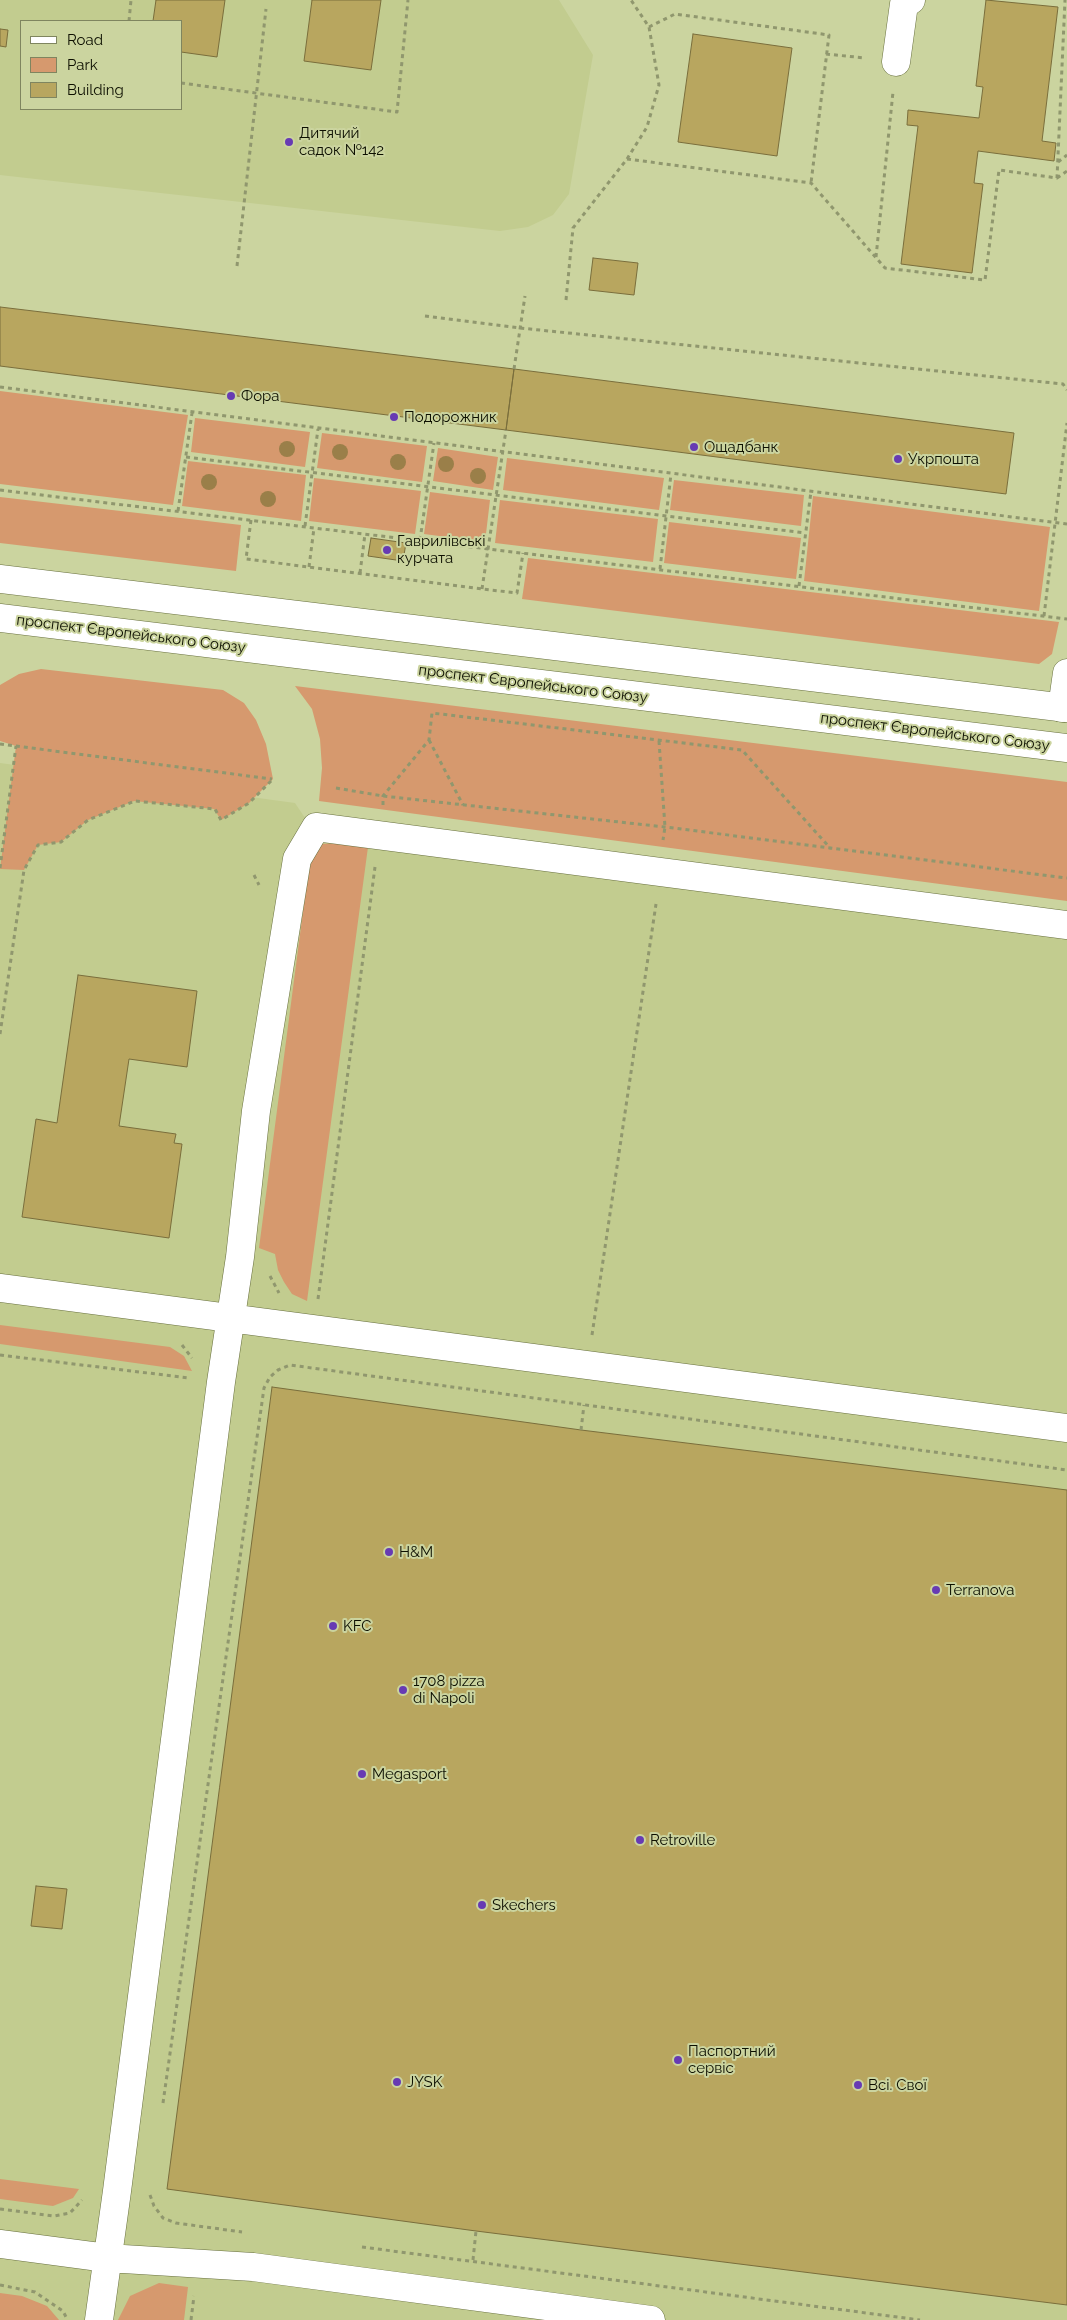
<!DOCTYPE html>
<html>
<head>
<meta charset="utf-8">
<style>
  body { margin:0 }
  #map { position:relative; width:1067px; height:2320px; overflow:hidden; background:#cbd49f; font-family:Raleway,sans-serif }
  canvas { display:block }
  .legend { position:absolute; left:20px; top:20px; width:162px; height:90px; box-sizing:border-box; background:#cbd49f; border:1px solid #7f855f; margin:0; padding:6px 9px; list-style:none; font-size:15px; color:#0d0f00 }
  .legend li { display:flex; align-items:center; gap:10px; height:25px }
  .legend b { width:25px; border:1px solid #7f855f }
</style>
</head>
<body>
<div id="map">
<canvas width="1067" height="2320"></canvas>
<ul class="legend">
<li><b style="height:6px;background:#fff"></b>Road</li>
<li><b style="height:14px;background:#d6996e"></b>Park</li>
<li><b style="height:14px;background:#b8a65f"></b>Building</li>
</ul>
</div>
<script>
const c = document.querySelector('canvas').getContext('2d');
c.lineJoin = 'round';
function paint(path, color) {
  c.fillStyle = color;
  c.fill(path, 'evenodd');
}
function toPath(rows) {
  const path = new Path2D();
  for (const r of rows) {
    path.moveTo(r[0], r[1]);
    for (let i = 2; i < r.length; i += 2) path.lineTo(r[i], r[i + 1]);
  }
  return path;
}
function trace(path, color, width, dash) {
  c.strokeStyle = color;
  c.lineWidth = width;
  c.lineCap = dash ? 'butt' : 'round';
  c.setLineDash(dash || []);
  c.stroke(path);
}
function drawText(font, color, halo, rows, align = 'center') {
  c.font = font + ' Raleway,sans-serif';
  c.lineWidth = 4;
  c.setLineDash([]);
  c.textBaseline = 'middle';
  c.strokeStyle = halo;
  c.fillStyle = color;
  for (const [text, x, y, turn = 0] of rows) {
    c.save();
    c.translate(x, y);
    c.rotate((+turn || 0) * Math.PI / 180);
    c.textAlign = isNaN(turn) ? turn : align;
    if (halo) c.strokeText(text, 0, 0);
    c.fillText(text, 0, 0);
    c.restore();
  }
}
paint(toPath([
  [0,0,559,0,593,55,569,194,553,215,528,227,500,231,0,175],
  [21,21,181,21,181,109,21,109],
  [0,763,295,803,317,836,1067,935,1067,2320,0,2320]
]), '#c2cc8f');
paint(toPath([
  [0,391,188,415,173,505,0,484],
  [195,418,310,432,305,467,191,452],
  [322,433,427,446,422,482,317,468],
  [438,448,498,457,493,490,433,481],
  [507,458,664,478,659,510,503,490],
  [188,461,306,475,301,521,182,506],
  [314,478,421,491,415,534,309,521],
  [674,480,804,495,801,526,670,510],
  [430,492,490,500,485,542,424,534],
  [813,496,1050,527,1039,611,804,581],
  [0,497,241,525,236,571,0,543],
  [500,500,658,519,653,562,495,543],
  [669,522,801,538,796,579,664,563],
  [528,558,1059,622,1052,654,1039,664,522,599],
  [41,669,223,690,244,703,256,720,266,744,273,779,249,803,221,820,214,809,134,801,88,820,61,842,38,845,24,870,0,869,16,746,0,741,0,685,19,674],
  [295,686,1067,782,1067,901,319,801,322,768,320,739,312,709],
  [339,843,368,847,307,1301,292,1294,284,1282,278,1270,275,1254,259,1248,310,858,321,844],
  [0,1325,170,1347,184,1356,192,1371,0,1344],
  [0,2179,79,2189,73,2198,53,2206,0,2199],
  [159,2283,188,2287,184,2320,118,2320,130,2296],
  [0,2293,22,2296,47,2306,59,2320,0,2320]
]), '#d6996e');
const building = toPath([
  [156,0,225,0,217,57,181,52,181,21,153,21,156,0],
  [312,0,381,0,371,70,304,61,312,0],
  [986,0,1058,7,1042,141,1056,143,1054,161,978,151,974,183,983,184,972,273,901,264,918,126,907,125,908,110,979,118,983,87,976,86,986,0],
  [0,29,8,30,6,47,0,46,0,29],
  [693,34,792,48,777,156,678,142,693,34],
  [593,258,638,263,634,295,589,290,593,258],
  [0,307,514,369,506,430,0,366,0,307],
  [514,369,1014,433,1006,494,506,430,514,369],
  [371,538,406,543,403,561,368,556,371,538],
  [78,975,197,991,187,1067,129,1059,119,1126,176,1134,174,1143,182,1144,169,1238,22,1217,36,1119,57,1123,78,975],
  [272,1387,581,1430,1067,1490,1067,2305,476,2231,167,2189,272,1387],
  [36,1886,67,1889,62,1929,31,1926,36,1886]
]);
paint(building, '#b8a65f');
trace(building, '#7a6e3c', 1);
const minor = toPath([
  [896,62,904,4,911,0],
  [1062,708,1067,673],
  [0,1288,1067,1428],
  [0,2244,107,2258,253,2267,651,2320],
  [99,2320,117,2191,221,1382,240,1257,256,1111,297,859,316,827,1067,925]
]);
const major = toPath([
  [0,579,1067,708],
  [0,618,1067,748]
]);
trace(minor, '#68703e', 29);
trace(major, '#68703e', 29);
trace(toPath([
  [129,21,131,0],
  [649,27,675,14,829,35,811,183],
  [826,54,865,58],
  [181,83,397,112,408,0],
  [627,159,811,183,885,268,985,280,999,170,1057,178,1065,0],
  [1058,162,1067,155],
  [1057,178,1067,171],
  [876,257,893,92],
  [237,266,266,9],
  [566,300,573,228,627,159,647,127,659,85,649,27,631,0],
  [425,316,520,328,1063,384,1067,390],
  [514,369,525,296],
  [0,387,1067,524],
  [186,457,805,533],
  [0,490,1067,619],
  [178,511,192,413],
  [251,520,246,559,482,589,517,593,523,553],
  [305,526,318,429],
  [420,540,434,443],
  [309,567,314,528],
  [660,569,671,474],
  [360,573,365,534],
  [799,586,811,491],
  [482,589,506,430],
  [1044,616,1067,423],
  [429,740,463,805],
  [659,741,665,827,663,840],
  [0,744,272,779],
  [336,788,383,796,665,827,1067,878],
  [383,805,383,796,429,740,432,713,742,750,831,849],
  [0,868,16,746],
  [254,875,259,885],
  [0,1034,24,870,38,845,61,842,88,820,135,801,215,809,221,820,249,803,273,779],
  [270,1276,279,1293],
  [318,1299,375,867],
  [592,1335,656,904],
  [182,1345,192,1358],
  [0,1355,189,1378],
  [581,1430,584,1405],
  [163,2103,264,1388,270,1377,278,1370,290,1365,1067,1470],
  [150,2195,154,2206,163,2218,176,2223,242,2232],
  [0,2209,54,2216,70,2213,82,2200],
  [362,2247,920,2320],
  [473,2260,476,2231],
  [0,2285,35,2292,63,2311,66,2317],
  [191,2320,194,2296]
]), '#90976e', 3, [4, 4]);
trace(minor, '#fff', 28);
trace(major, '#fff', 28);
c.fillStyle = '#9a7f49';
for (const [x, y] of [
  [287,449],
  [340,452],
  [398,462],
  [446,464],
  [478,476],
  [209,482],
  [268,499]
]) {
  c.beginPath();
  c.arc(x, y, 8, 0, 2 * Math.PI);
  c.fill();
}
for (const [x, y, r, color] of [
  [289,142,5,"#673bb3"],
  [231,396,5,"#673bb3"],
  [394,417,5,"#673bb3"],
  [694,447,5,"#673bb3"],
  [898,459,5,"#673bb3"],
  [387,550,5,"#673bb3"],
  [389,1552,5,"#673bb3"],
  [936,1590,5,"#673bb3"],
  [333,1626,5,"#673bb3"],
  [403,1690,5,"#673bb3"],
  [362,1774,5,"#673bb3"],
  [640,1840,5,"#673bb3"],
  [482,1905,5,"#673bb3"],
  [678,2060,5,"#673bb3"],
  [397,2082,5,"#673bb3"],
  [858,2085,5,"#673bb3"]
]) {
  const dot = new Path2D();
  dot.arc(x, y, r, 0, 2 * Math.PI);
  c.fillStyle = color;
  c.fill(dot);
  trace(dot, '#cbd49f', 2);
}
drawText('15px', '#0d0f00', '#cbd49f', [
  ["Дитячий",299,133],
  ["садок №142",299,150],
  ["Фора",241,396],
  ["Подорожник",404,417],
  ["Ощадбанк",704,447],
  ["Укрпошта",908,459],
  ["Гаврилівські",397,541],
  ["курчата",397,558],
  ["H&M",399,1552],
  ["Terranova",946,1590],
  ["KFC",343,1626],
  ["1708 pizza",413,1681],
  ["di Napoli",413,1698],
  ["Megasport",372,1774],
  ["Retroville",650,1840],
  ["Skechers",492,1905],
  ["Паспортний",688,2051],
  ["сервіс",688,2068],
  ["JYSK",407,2082],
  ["Всі. Свої",868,2085]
], 'left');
drawText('15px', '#0d0f00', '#cbd49f', [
  ["проспект Європейського Союзу",131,634,7],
  ["проспект Європейського Союзу",533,684,7],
  ["проспект Європейського Союзу",935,732,7]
]);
</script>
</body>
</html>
